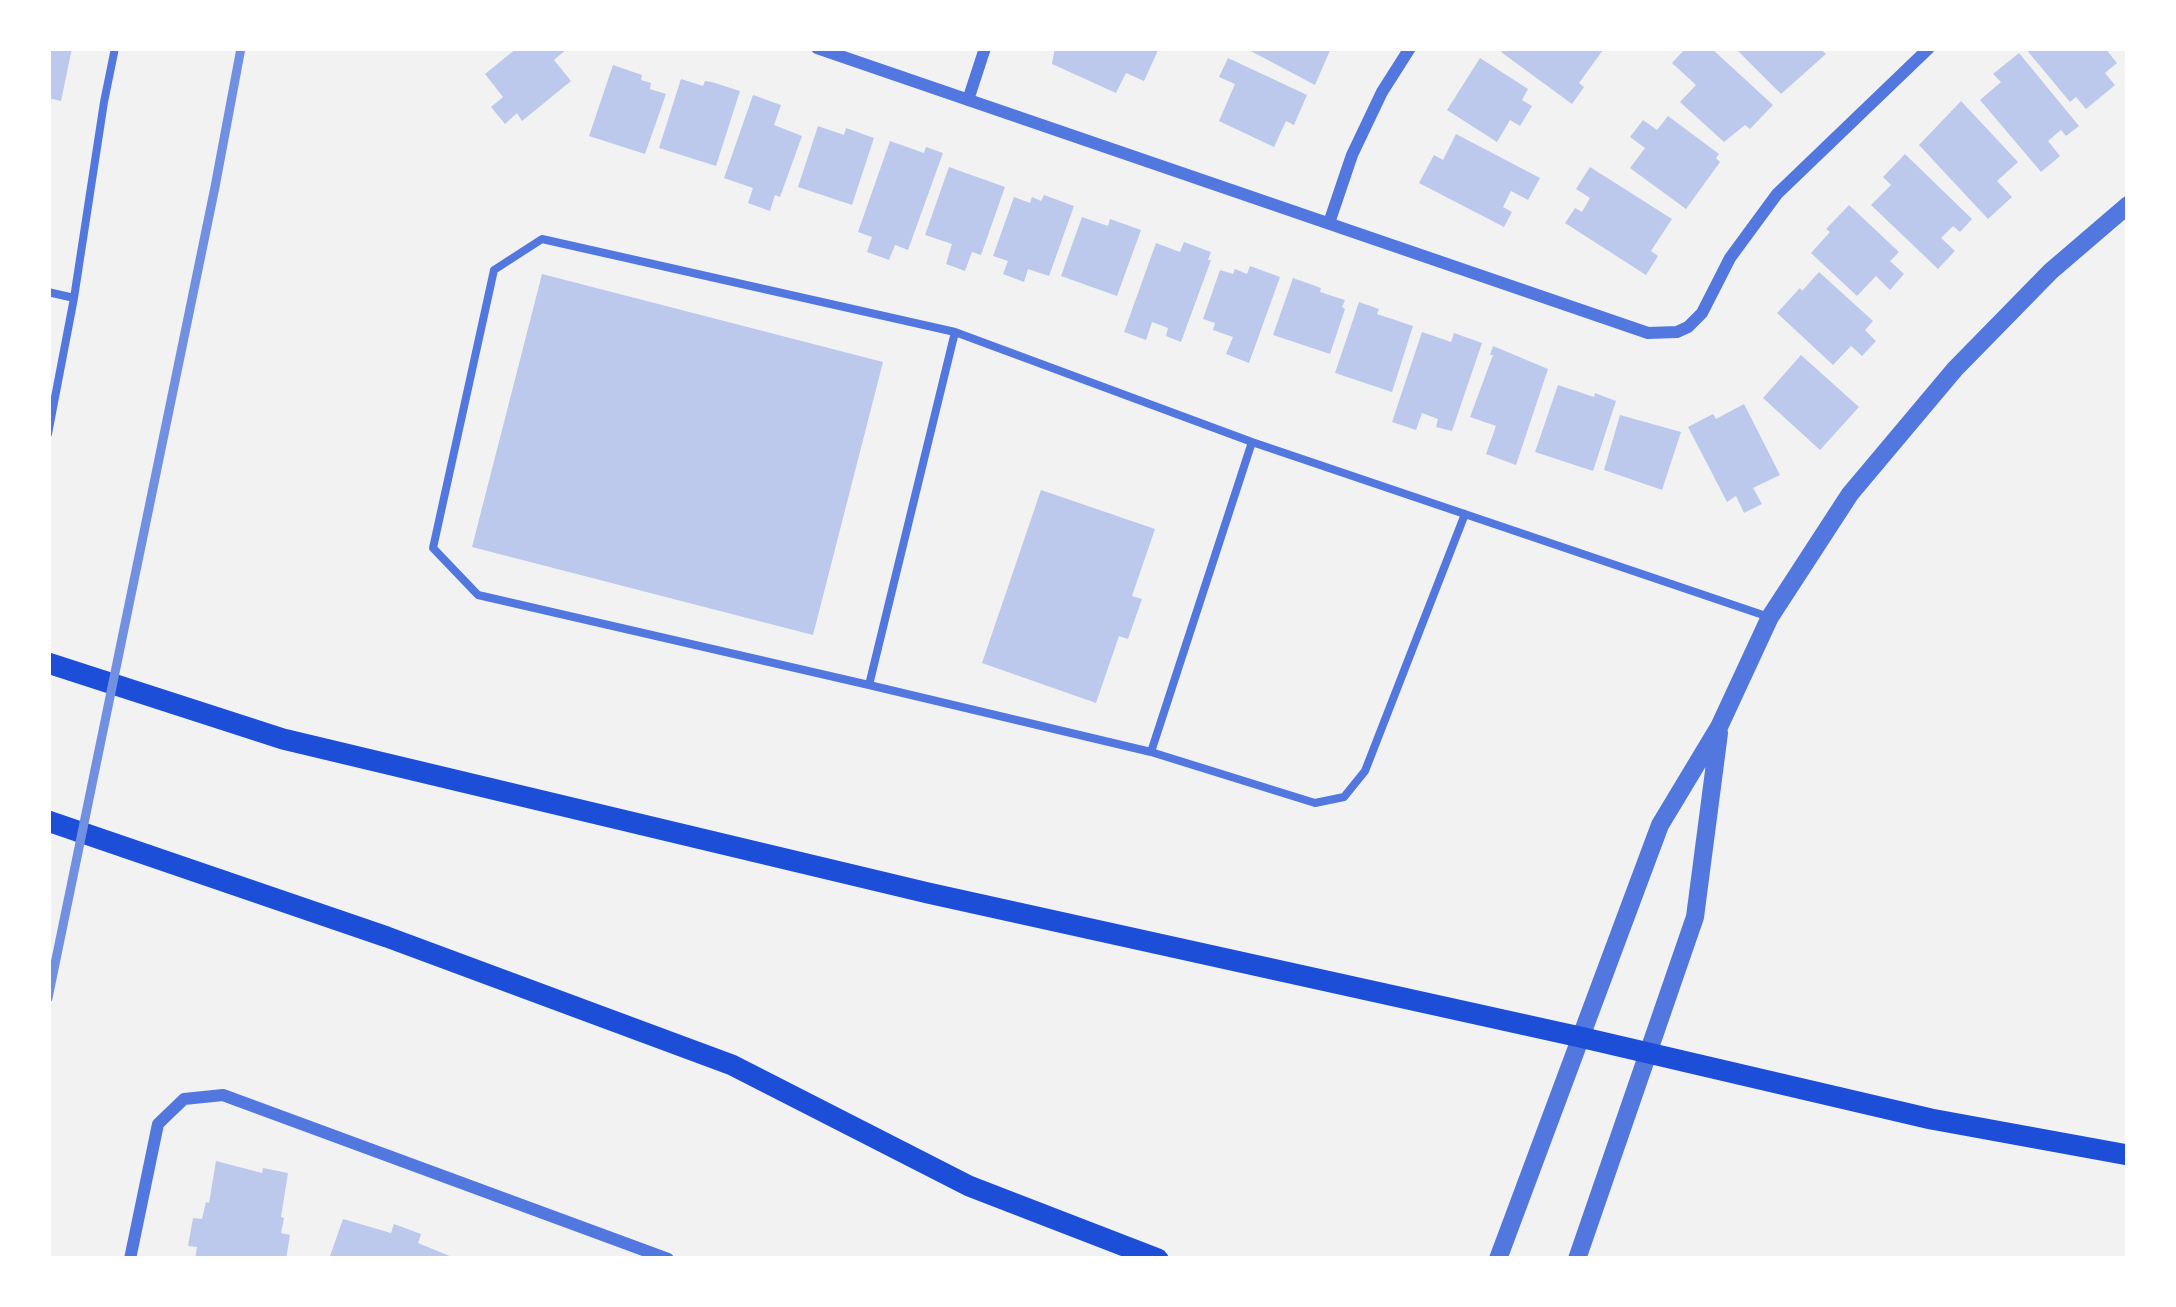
<!DOCTYPE html>
<html>
<head>
<meta charset="utf-8">
<style>
  body { margin:0 }
  #map { position:relative; width:2176px; height:1307px; overflow:hidden; background:#f2f2f2; font-family:"Sofia Sans Condensed",sans-serif }
  canvas { display:block }
  .frame { position:absolute; inset:0; border:51px solid #fff; pointer-events:none }
</style>
</head>
<body>
<div id="map">
<canvas width="2176" height="1307"></canvas>
<div class="frame"></div>
</div>
<script>
const c = document.querySelector('canvas').getContext('2d');
c.lineJoin = 'round';
function paint(path, color) {
  c.fillStyle = color;
  c.fill(path, 'evenodd');
}
function toPath(rows) {
  const path = new Path2D();
  for (const r of rows) {
    path.moveTo(r[0], r[1]);
    for (let i = 2; i < r.length; i += 2) path.lineTo(r[i], r[i + 1]);
  }
  return path;
}
function trace(path, color, width, dash) {
  c.strokeStyle = color;
  c.lineWidth = width;
  c.lineCap = dash ? 'butt' : 'round';
  c.setLineDash(dash || []);
  c.stroke(path);
}
paint(toPath([
  [48,48,72,48,61,101,48,98],
  [517,48,568,48,554,60,571,81,522,121,517,113,505,124,491,107,503,97,485,74],
  [1055,48,1159,48,1144,81,1126,73,1116,93,1052,64],
  [1245,48,1331,48,1315,85],
  [1504,48,1600,48,1603,50,1579,83,1584,87,1572,104,1501,52],
  [1686,48,1711,48,1773,105,1750,129,1745,125,1724,142,1680,102,1696,85,1672,63],
  [1735,48,1819,48,1826,54,1781,94],
  [2025,48,2105,48,2117,63,2105,73,2115,85,2086,109,2076,97,2070,102],
  [2019,53,2079,126,2066,136,2061,130,2048,141,2060,156,2041,172,1980,100,2001,82,1993,74],
  [1228,58,1307,95,1294,125,1286,121,1274,147,1219,121,1235,84,1219,77],
  [1480,58,1528,89,1522,100,1532,106,1520,126,1510,120,1497,142,1447,110],
  [613,65,642,75,641,80,651,83,650,89,666,94,645,154,589,136],
  [681,79,703,86,705,81,712,82,740,91,716,166,659,148],
  [753,95,781,105,774,125,802,136,780,197,775,195,770,211,748,203,753,188,724,178],
  [1961,101,2018,162,1997,181,2012,197,1988,219,1919,145],
  [1668,116,1719,154,1716,158,1720,162,1686,209,1630,168,1645,148,1630,137,1643,120,1657,130],
  [818,126,844,135,846,128,874,138,852,205,798,187],
  [1456,134,1540,178,1528,200,1511,191,1503,207,1512,212,1504,227,1419,183,1434,155,1443,160],
  [890,141,924,153,926,147,943,153,908,250,895,245,889,260,867,252,872,237,858,232],
  [1905,154,1972,219,1960,232,1953,226,1941,238,1955,251,1938,269,1871,205,1891,185,1883,177],
  [949,167,1005,187,981,255,972,252,965,271,946,264,952,244,925,235],
  [1590,167,1672,219,1651,251,1658,256,1646,275,1565,223,1575,208,1582,212,1590,198,1576,189],
  [1044,195,1074,206,1049,276,1028,269,1024,282,1003,274,1008,261,993,256,1014,197,1030,203,1032,197,1041,201],
  [1849,205,1899,252,1890,261,1904,274,1890,290,1876,276,1857,296,1811,253,1830,232,1826,229],
  [1082,217,1108,226,1110,219,1141,230,1117,296,1061,276],
  [1184,242,1211,252,1208,260,1211,260,1181,342,1166,336,1168,328,1152,322,1146,340,1124,332,1156,243,1180,252],
  [1250,266,1280,277,1249,363,1226,354,1233,337,1213,330,1215,323,1203,319,1220,270,1233,274,1235,269,1247,274],
  [1819,272,1873,321,1865,330,1876,341,1862,356,1851,346,1833,365,1777,313,1800,288,1802,291],
  [542,274,883,362,813,635,472,547],
  [1293,278,1321,288,1320,292,1345,300,1342,307,1345,309,1330,354,1273,335],
  [1359,302,1379,309,1377,314,1413,326,1392,392,1335,373],
  [1422,332,1451,342,1454,333,1482,343,1452,431,1436,427,1438,419,1422,413,1416,430,1392,422],
  [1493,346,1548,369,1516,465,1486,454,1496,426,1470,417,1493,355,1490,355],
  [1801,355,1859,407,1820,450,1763,398],
  [1558,385,1594,397,1595,393,1616,401,1593,471,1535,452],
  [1744,404,1780,475,1753,488,1762,504,1744,513,1736,496,1727,502,1688,427,1713,414,1716,419],
  [1620,415,1681,432,1662,490,1604,470],
  [1041,490,1155,529,1132,596,1142,599,1128,639,1119,636,1096,703,982,663],
  [216,1161,262,1173,263,1168,288,1173,281,1217,284,1218,281,1233,290,1235,286,1259,195,1259,197,1247,188,1246,193,1218,202,1219,206,1202,209,1203],
  [343,1219,391,1233,394,1224,421,1234,418,1243,457,1259,329,1259]
]), '#bdc9ec');
trace(toPath([
  [48,292,74,298,48,434],
  [74,298,104,102,115,48],
  [955,332,869,685,478,595,433,548,494,270,542,239,955,332,1252,442,1769,617],
  [869,685,1151,752,1252,442],
  [1151,752,1315,803,1344,797,1365,771,1465,514]
]), '#5277de', 8);
trace(toPath([
  [817,48,1648,333,1677,332,1688,327,1702,313,1730,258,1777,194,1929,48],
  [968,100,985,48],
  [1329,223,1352,155,1382,92,1410,48],
  [130,1259,158,1124,184,1099,223,1095,668,1259]
]), '#5277de', 12);
trace(toPath([
  [1498,1259,1660,825,1719,727,1770,617,1850,494,1955,369,2051,271,2128,205],
  [1577,1259,1695,917,1719,733]
]), '#5277de', 18);
trace(toPath([
  [48,663,283,739,928,893,1580,1037,1931,1119,2128,1155],
  [48,821,387,937,732,1065,969,1186,1158,1259]
]), '#1d4ed8', 21);
trace(toPath([
  [48,998,215,187,241,48]
]), '#7290e2', 9);
</script>
</body>
</html>
